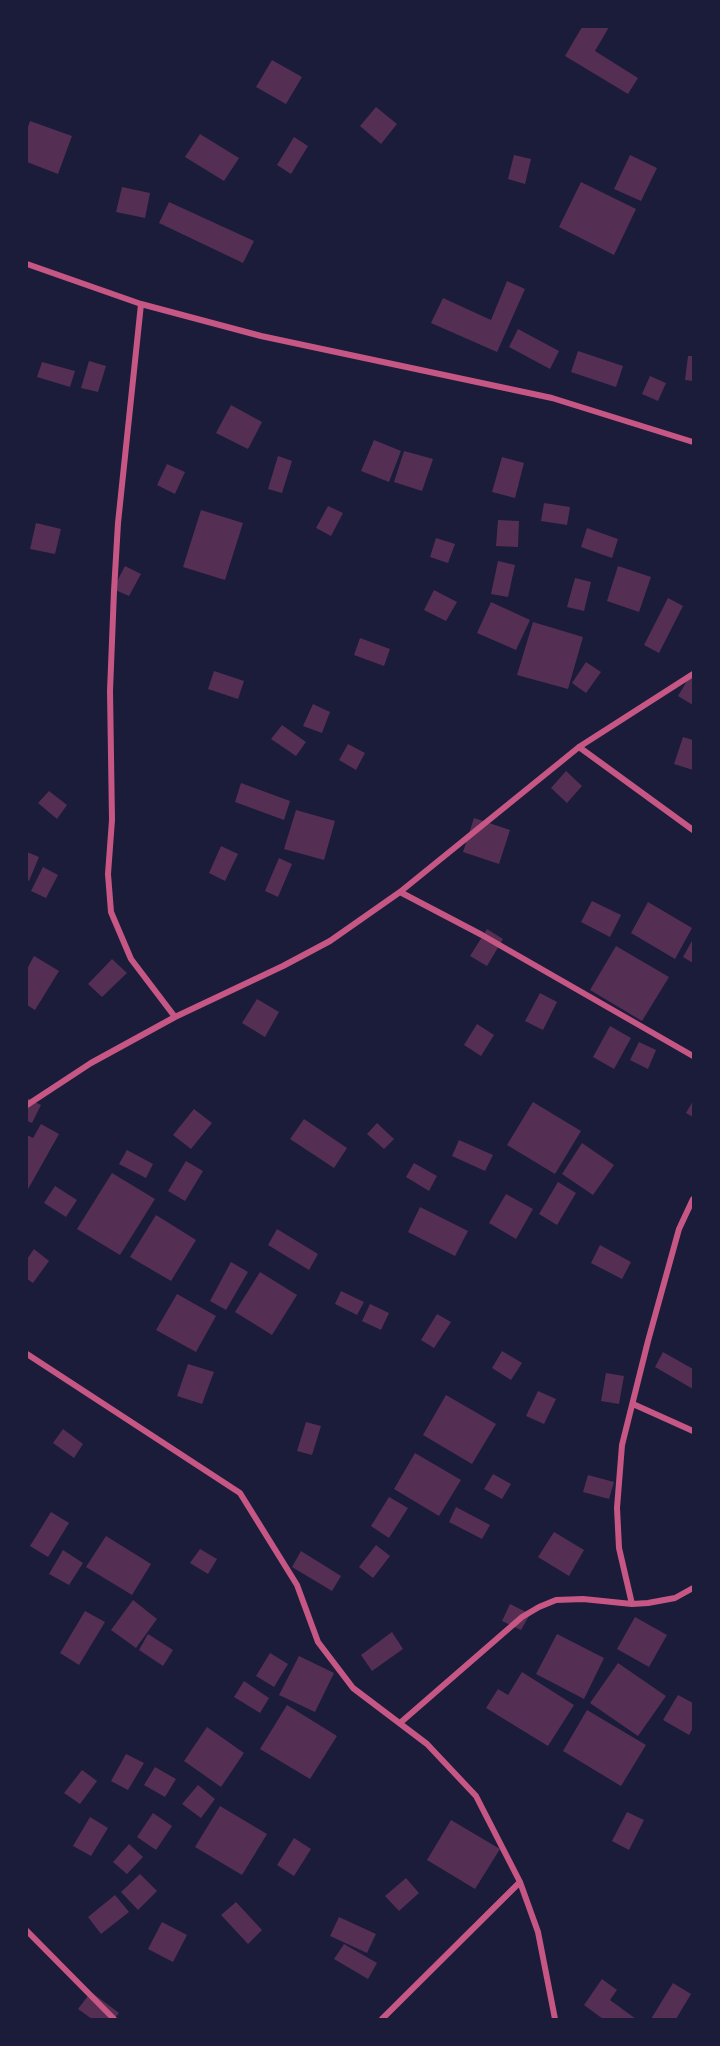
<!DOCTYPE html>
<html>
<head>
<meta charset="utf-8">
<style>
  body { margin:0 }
  #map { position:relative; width:720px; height:2046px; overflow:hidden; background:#1b1b3a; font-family:"Sofia Sans Condensed",sans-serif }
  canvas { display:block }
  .frame { position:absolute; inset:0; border:28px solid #1b1b3a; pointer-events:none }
</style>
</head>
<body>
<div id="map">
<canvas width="720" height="2046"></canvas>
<div class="frame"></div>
</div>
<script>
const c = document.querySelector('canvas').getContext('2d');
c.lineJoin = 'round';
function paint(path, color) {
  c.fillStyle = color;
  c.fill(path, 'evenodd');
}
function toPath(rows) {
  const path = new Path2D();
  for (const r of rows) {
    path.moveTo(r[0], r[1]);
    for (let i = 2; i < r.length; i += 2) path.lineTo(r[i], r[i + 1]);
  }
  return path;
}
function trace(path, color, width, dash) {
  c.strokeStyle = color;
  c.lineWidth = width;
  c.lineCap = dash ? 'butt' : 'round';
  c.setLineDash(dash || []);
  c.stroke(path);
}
paint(toPath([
  [582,27,609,27,595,51,638,78,628,94,565,56],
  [272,60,302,77,286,104,256,87],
  [376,107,397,124,381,144,360,126],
  [30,121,72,136,58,174,27,162,27,130],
  [200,134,239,158,224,181,185,157],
  [294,137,308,146,291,174,277,165],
  [514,155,531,159,525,184,508,179],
  [630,155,657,168,641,201,614,189],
  [581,182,636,209,614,255,559,227],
  [122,187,150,193,145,218,116,212],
  [169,202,254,241,243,263,159,223],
  [507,281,525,289,497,352,431,323,443,298,491,320],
  [518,329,559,351,550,369,509,347],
  [578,351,623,366,616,387,571,372],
  [688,356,693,356,693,381,685,380],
  [89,361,106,366,98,392,81,388],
  [42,362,75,371,70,387,37,377],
  [650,376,666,383,658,401,642,394],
  [231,405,262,422,248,449,216,433],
  [374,440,401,451,389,482,361,471],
  [404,451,433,459,422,491,394,482],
  [278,456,292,461,282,493,268,489],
  [502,457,524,463,515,498,492,492],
  [167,464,185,472,175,494,157,485],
  [544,503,570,507,567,525,541,521],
  [328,506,343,513,331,536,316,528],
  [201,510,243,523,225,580,183,567],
  [498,520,519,521,518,547,496,546],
  [36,523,61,529,55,554,30,549],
  [587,528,618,539,612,558,581,547],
  [436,538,455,544,448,563,430,557],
  [498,561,515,565,508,597,491,594],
  [125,566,141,574,129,596,113,589],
  [618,566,651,577,639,612,607,601],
  [575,578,591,582,584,611,567,607],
  [434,590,457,602,446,621,424,610],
  [668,598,683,606,659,653,644,645],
  [491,602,530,620,516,650,477,633],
  [533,622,583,637,568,689,517,675],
  [360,638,390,649,384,666,354,655],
  [586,662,601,672,586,693,572,683],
  [214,671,244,681,238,699,208,689],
  [693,671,693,705,678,696],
  [313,704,330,712,322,733,303,726],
  [282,725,306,742,296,756,271,739],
  [683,737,693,740,693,770,674,764],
  [348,744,365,753,356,770,339,760],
  [566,771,582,786,567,803,551,788],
  [241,783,290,801,284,820,235,802],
  [49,791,67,805,57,819,38,803],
  [296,810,335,821,324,860,284,849],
  [474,818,510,830,499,864,463,852],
  [221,846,238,854,225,881,209,873],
  [27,852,39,857,29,881,27,880],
  [279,858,292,864,278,897,265,891],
  [43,867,58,875,46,898,31,891],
  [592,901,621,915,610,937,581,922],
  [648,902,692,928,675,959,631,933],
  [487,929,503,939,487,966,470,956],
  [693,939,693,963,683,957],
  [616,946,669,977,642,1021,590,990],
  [34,956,59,971,35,1010,27,1005,27,969],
  [112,959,127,973,102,997,88,984],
  [540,993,557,1002,543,1030,525,1021],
  [257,999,279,1012,265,1037,242,1023],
  [477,1024,494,1035,481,1056,464,1045],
  [610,1026,631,1038,614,1069,593,1057],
  [639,1042,656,1050,648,1069,630,1060],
  [27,1098,41,1105,32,1123,27,1121],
  [693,1101,693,1117,686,1113],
  [533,1102,581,1131,555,1174,507,1145],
  [194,1109,212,1123,191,1149,173,1135],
  [304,1119,347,1148,334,1168,290,1139],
  [377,1123,394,1139,384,1149,367,1134],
  [41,1124,59,1134,27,1191,27,1135,33,1138],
  [459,1140,493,1155,485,1171,452,1156],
  [582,1143,614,1165,593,1195,562,1174],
  [127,1150,153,1164,146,1178,119,1164],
  [186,1161,203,1171,185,1201,168,1191],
  [414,1163,437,1176,429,1191,406,1177],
  [112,1173,155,1199,120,1255,77,1229],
  [558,1182,576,1193,557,1225,539,1214],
  [55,1186,77,1200,66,1217,44,1203],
  [506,1194,533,1209,516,1239,489,1223],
  [420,1207,468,1231,455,1256,408,1232],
  [156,1215,196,1240,171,1281,130,1257],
  [277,1229,318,1254,309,1270,268,1245],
  [600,1245,631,1262,622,1279,591,1263],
  [34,1249,49,1261,33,1283,27,1279,27,1259],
  [231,1262,248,1272,226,1310,210,1301],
  [260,1272,297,1295,272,1335,235,1312],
  [341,1291,364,1302,357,1315,335,1304],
  [177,1294,216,1316,196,1352,156,1330],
  [370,1304,389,1313,381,1330,362,1321],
  [437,1314,451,1322,434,1348,421,1340],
  [502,1351,522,1363,511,1380,492,1368],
  [663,1352,693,1369,693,1389,655,1367],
  [188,1364,214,1372,202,1404,177,1396],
  [606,1373,624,1376,619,1404,601,1401],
  [538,1391,556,1399,544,1424,526,1416],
  [446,1395,496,1424,472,1464,423,1435],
  [306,1422,321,1426,312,1455,297,1451],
  [63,1429,83,1444,74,1458,53,1443],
  [415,1453,461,1480,439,1516,394,1489],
  [493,1474,511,1484,502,1499,484,1489],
  [588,1475,614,1482,609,1499,583,1492],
  [389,1497,408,1508,389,1538,371,1526],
  [456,1507,490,1525,482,1539,449,1522],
  [51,1512,69,1523,48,1557,30,1546],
  [554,1532,584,1550,569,1576,538,1557],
  [106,1536,151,1564,132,1595,86,1567],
  [376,1545,390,1556,373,1578,359,1567],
  [200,1549,217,1559,208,1574,190,1563],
  [63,1550,83,1563,69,1585,49,1574],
  [301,1551,341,1576,332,1591,292,1567],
  [133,1600,157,1619,136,1648,111,1630],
  [510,1604,530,1614,521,1630,502,1621],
  [85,1611,105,1622,79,1665,60,1653],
  [635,1617,667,1635,649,1667,617,1649],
  [392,1632,403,1649,372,1671,361,1655],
  [148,1634,173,1650,163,1666,139,1650],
  [557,1634,604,1658,584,1699,536,1674],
  [270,1653,288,1664,274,1687,256,1676],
  [299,1656,334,1673,315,1712,279,1695],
  [618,1663,666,1696,638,1736,590,1703],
  [522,1672,574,1705,548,1746,486,1708,498,1689,508,1695],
  [244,1681,269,1698,260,1713,234,1697],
  [678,1695,693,1703,693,1728,689,1735,663,1720],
  [287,1705,337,1736,310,1779,260,1749],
  [587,1710,646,1745,621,1786,563,1751],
  [207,1727,244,1753,221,1787,184,1761],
  [126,1754,144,1763,128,1790,111,1781],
  [155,1767,176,1779,165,1797,144,1785],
  [82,1770,97,1781,80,1804,64,1793],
  [198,1785,215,1799,201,1818,182,1804],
  [220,1806,267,1834,242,1875,195,1847],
  [627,1812,644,1820,629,1850,612,1841],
  [153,1813,172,1826,156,1850,137,1837],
  [90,1817,108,1828,91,1856,73,1846],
  [451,1820,500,1849,475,1889,427,1860],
  [294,1838,311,1849,294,1876,277,1865],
  [129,1844,143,1857,127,1874,113,1862],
  [140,1874,157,1891,138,1910,121,1892],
  [406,1878,419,1893,399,1911,385,1896],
  [115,1895,129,1912,101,1934,88,1917],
  [236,1902,262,1930,248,1944,221,1915],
  [339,1917,376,1934,367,1953,330,1936],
  [162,1922,187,1935,173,1962,148,1949],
  [344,1944,377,1963,368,1979,334,1959],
  [602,1979,617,1990,610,2000,636,2019,603,2019,584,2005],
  [673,1983,691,1994,676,2019,651,2019],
  [91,1992,119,2013,114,2019,92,2019,78,2009]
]), '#542f53');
trace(toPath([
  [27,264,141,304,261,336,552,398,693,442],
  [141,304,118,523,114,591,110,691,112,820,108,874,111,912,131,959,175,1017],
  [579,747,693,830],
  [400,892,482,935,693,1056],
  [27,1105,91,1063,175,1017,283,966,330,941,400,892,579,747,693,674],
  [27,1354,240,1493,297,1585,318,1642,353,1688,427,1744,476,1796,520,1882,538,1932,555,2019],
  [633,1404,693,1431],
  [632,1604,619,1548,617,1508,622,1445,648,1341,679,1229,693,1199],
  [400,1723,522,1617,539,1607,556,1600,583,1599,632,1604,648,1603,675,1598,693,1588],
  [27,1931,114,2019],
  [382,2019,520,1882]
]), '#c65784', 6);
</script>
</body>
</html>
